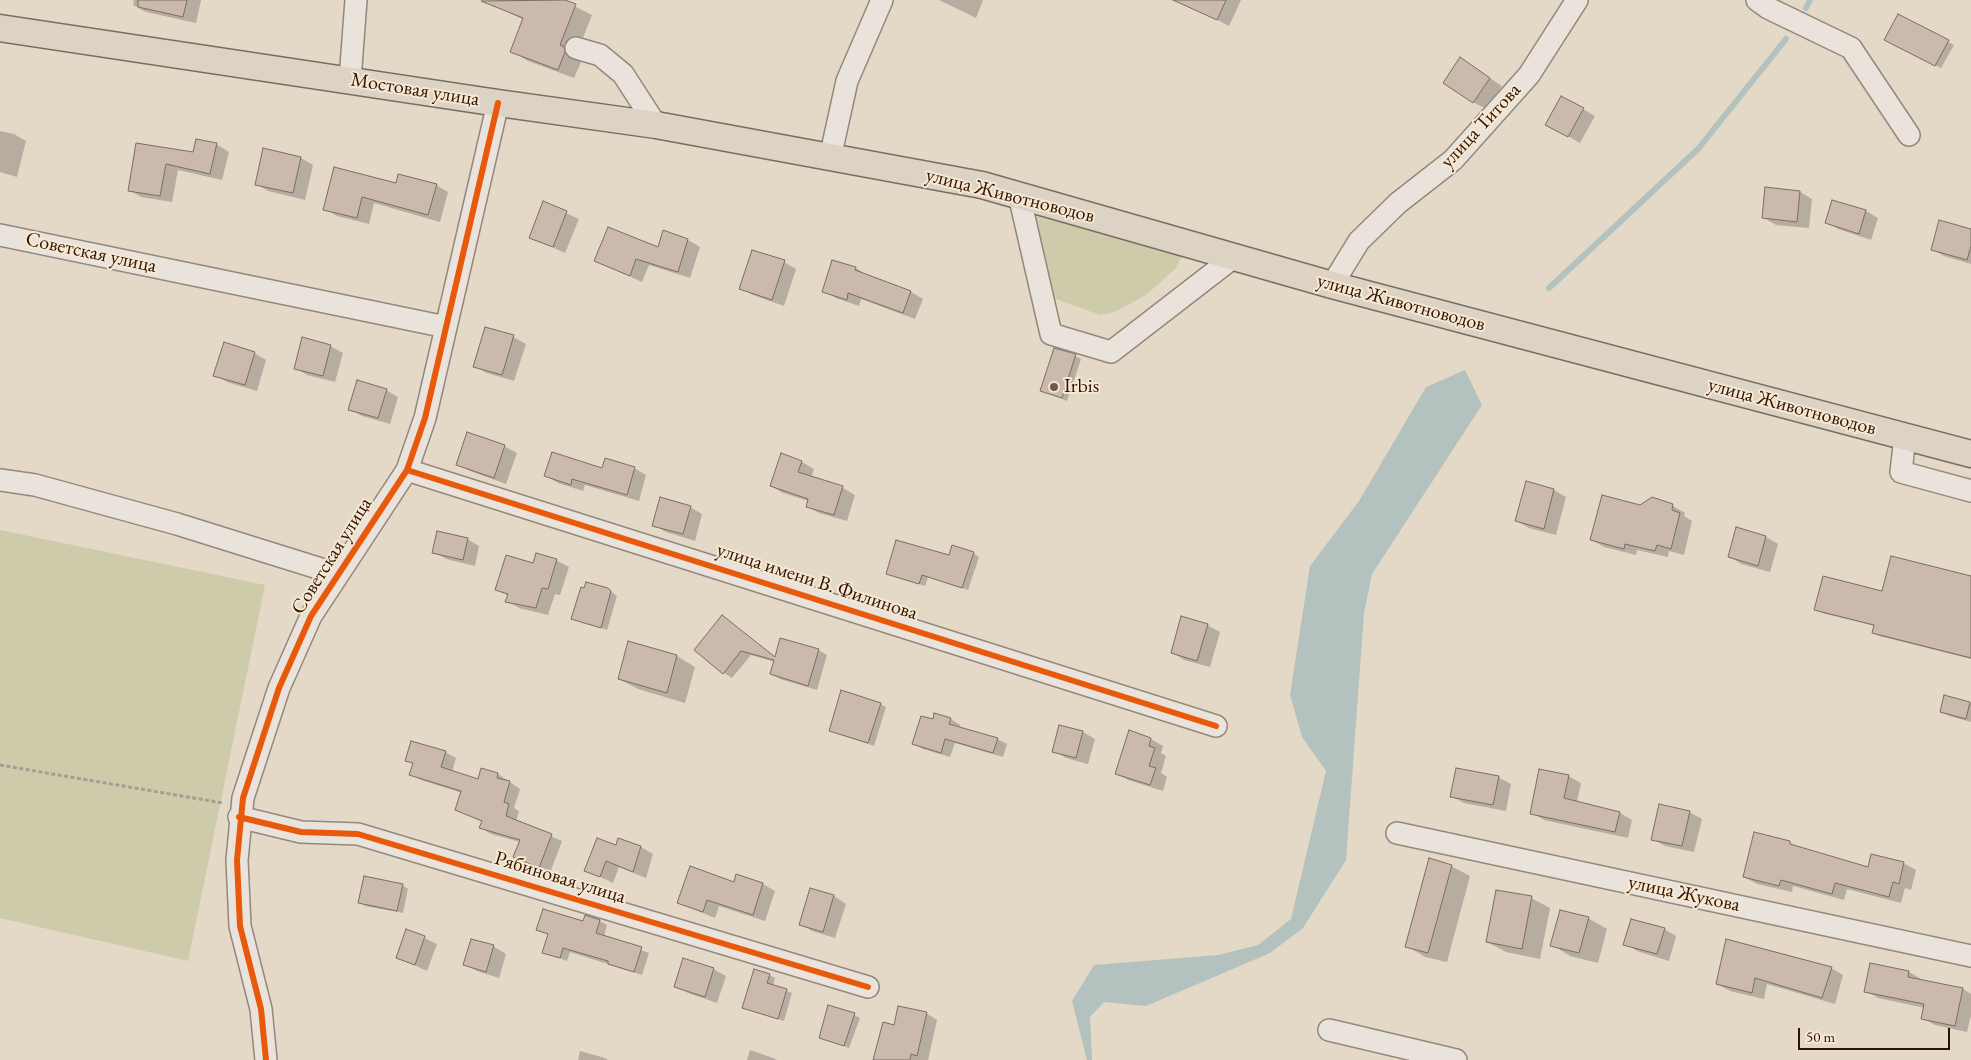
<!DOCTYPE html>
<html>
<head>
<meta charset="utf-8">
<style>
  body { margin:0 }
  #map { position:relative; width:1971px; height:1060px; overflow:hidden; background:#e4d8c7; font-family:"EB Garamond",serif }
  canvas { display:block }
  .scale { position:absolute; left:1798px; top:1028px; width:152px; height:22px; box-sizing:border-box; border:2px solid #301300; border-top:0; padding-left:6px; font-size:15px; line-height:18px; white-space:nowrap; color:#301300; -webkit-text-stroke:4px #f6e8d2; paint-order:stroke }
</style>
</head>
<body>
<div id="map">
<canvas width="1971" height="1060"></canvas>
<div class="scale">50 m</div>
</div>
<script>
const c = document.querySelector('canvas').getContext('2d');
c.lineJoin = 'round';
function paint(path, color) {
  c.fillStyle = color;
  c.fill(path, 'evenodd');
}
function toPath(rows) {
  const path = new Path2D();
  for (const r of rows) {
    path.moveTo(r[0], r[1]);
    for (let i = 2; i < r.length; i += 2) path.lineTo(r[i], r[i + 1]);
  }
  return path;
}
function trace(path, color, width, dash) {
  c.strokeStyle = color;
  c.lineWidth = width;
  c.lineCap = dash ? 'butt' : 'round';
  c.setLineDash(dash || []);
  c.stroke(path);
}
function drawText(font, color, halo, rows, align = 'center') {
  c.font = font + ' "EB Garamond",serif';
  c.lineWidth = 4;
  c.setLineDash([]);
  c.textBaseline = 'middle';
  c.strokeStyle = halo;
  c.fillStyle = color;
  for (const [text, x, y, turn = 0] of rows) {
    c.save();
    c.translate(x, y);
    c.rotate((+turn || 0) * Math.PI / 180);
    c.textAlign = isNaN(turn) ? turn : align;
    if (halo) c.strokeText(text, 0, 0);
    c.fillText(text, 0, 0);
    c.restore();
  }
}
paint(toPath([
  [1044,213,1184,252,1175,269,1146,295,1115,312,1100,315,1056,299,1041,282,1032,220],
  [0,530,265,585,188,961,0,918]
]), '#cdcba9');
paint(toPath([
  [1465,370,1482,405,1372,574,1364,613,1346,860,1303,928,1270,953,1146,1006,1104,1002,1090,1017,1092,1060,1087,1060,1072,1001,1094,965,1218,955,1258,945,1291,919,1326,771,1302,737,1290,695,1310,566,1359,501,1426,387]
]), '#b4c2bf');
paint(toPath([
  [134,0,201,0,196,23,146,12,133,5],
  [496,0,562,0,592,15,576,55,580,57,581,62,574,78,528,61,512,51,524,20,494,5],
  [939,0,983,0,976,18],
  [1193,0,1241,0,1229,26,1190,6],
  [1948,42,1954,45,1941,68,1892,43],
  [1461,59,1502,86,1486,109,1473,102],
  [1583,109,1595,116,1580,143,1559,131],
  [0,131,14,134,26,141,17,177,0,172],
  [137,144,194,153,216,144,229,152,222,180,178,170,172,202,141,197,129,190],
  [264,150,301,158,313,165,305,200,268,191,256,184],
  [397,184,436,185,448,192,440,222,374,203,369,224,337,216,325,209],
  [1766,189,1800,192,1812,199,1809,228,1776,225,1764,218],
  [1833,201,1866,211,1878,218,1871,240,1838,229,1826,222],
  [544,203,579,219,565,253,530,237],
  [1971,230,1971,264,1944,256,1932,249],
  [664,232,688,240,700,247,690,278,649,265,642,282,596,261,659,248],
  [832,261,856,268,868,276,911,292,923,299,915,319,861,299,859,306,836,298,824,291],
  [784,262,796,269,784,306,753,295,740,288],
  [513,337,526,344,514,381,487,373,474,366],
  [330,346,343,353,335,382,307,375,295,368],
  [254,353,266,360,257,391,227,382,215,375],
  [1075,356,1081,359,1067,401,1042,391],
  [386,390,398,397,390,424,362,416,350,409],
  [504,446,517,453,506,484,470,471,458,464],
  [802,462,814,469,811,478,843,488,855,495,847,521,819,513,807,506,809,501,783,493,771,486],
  [634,468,646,475,639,501,585,485,583,491,558,483,546,476,603,469],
  [1527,483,1554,490,1566,497,1556,535,1529,528,1517,521],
  [1640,506,1673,506,1685,513,1684,516,1692,521,1684,555,1669,551,1668,557,1637,550,1636,555,1604,547,1592,540],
  [690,507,702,514,695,541,666,532,654,525],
  [1737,529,1766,537,1778,544,1770,572,1741,564,1729,556],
  [467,539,479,546,475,566,446,559,434,552],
  [973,553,979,557,968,590,928,577,925,586,888,573,950,557],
  [556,560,569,567,560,595,555,594,548,615,519,608,507,601,508,596,497,589,534,565],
  [1971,578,1971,659,1879,636,1873,633,1875,626,1822,613,1816,609,1883,593],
  [608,589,617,596,607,630,572,618],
  [722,616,776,658,818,650,827,655,817,690,780,679,771,674,775,662,751,655,732,678,724,673],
  [1207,625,1220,632,1210,667,1184,660,1172,652],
  [677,656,695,667,685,703,638,689,619,679],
  [1945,697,1971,703,1971,722,1949,716,1941,712],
  [880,704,886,707,874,746,830,731],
  [935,715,951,719,960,725,959,728,997,739,1007,744,1003,757,955,743,950,757,923,749,914,744,934,721],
  [1083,732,1095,739,1088,764,1066,758,1054,751],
  [1129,732,1151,739,1163,746,1161,753,1166,756,1161,773,1167,777,1163,791,1128,780,1116,773],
  [445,752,456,758,452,772,479,780,498,774,520,789,514,808,519,811,516,821,562,841,550,873,515,857,520,842,491,834,481,828,483,822,457,810,462,793,421,780,410,774,414,764,407,760],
  [1568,776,1581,783,1577,802,1620,813,1632,820,1628,838,1544,820,1532,813],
  [1498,777,1511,784,1506,811,1464,803,1451,796],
  [1689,812,1702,819,1694,852,1665,846,1653,839],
  [619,840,641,847,653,854,646,878,619,867,613,883,586,870,617,847],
  [1790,843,1801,849,1869,869,1903,863,1916,870,1911,890,1905,888,1901,903,1847,889,1844,900,1793,886,1792,892,1757,884,1744,877],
  [1451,866,1470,876,1447,962,1425,957,1407,946],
  [734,883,763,884,775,891,765,921,719,906,715,918,678,903],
  [402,885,408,889,403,913,365,906,360,902],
  [811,889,834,896,846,904,835,938,812,931,800,924],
  [1531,898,1550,908,1540,959,1506,952,1487,942],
  [1588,918,1607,929,1598,963,1570,956,1552,945],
  [600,921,607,925,604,937,649,953,642,975,570,952,567,961,543,952,549,935,538,930],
  [1664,929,1676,936,1669,961,1637,951,1625,944],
  [407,930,437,944,427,971,397,957],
  [1727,940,1831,968,1843,975,1835,1004,1767,984,1764,999,1730,991,1717,984],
  [493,946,506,954,499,978,477,971,465,964],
  [713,969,726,976,717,1003,688,993,675,986],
  [1909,972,1921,979,1921,981,1963,989,1971,994,1971,1015,1967,1032,1935,1025,1922,1018,1925,1008,1878,998,1866,991],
  [769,975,775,978,773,986,792,993,784,1021,743,1008],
  [926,1013,937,1020,928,1060,878,1060,895,1027],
  [854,1015,860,1018,849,1048,821,1038],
  [750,1050,773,1058,777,1060,747,1060],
  [580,1051,605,1058,608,1060,578,1060]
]), '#0003');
trace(toPath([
  [1806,8,1810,0],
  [1549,288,1698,149,1786,39]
]), '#b4c2bf', 6);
const building = toPath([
  [138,0,187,0,183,17,138,7,138,0],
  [565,0,576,4,560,45,564,47,565,52,558,70,510,52,523,18,481,1,565,0],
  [1173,0,1226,0,1217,20,1173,0],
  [1898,14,1949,40,1935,66,1884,40,1898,14],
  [1460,57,1490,78,1473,103,1443,83,1460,57],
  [1561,96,1584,108,1568,137,1545,125,1561,96],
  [196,139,217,143,210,174,166,164,160,196,128,191,136,143,193,152,196,139],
  [263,148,301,157,293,193,255,185,263,148],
  [334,167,396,183,398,174,437,184,428,215,362,197,357,218,323,210,334,167],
  [1765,187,1800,191,1797,222,1762,218,1765,187],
  [1832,200,1866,210,1859,234,1825,223,1832,200],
  [543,201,567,211,553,247,529,238,543,201],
  [1939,220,1971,229,1971,246,1967,260,1931,250,1939,220],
  [608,227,658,247,663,230,688,239,678,272,636,259,630,276,594,261,608,227],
  [752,250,785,260,772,300,739,289,752,250],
  [832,260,856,267,855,270,911,291,903,313,848,293,847,300,822,292,832,260],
  [485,327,514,335,502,375,473,367,485,327],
  [302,337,331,345,323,376,294,369,302,337],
  [224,342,255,352,245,385,213,376,224,342],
  [1054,348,1076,354,1062,398,1040,391,1054,348],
  [357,380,387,389,378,418,348,410,357,380],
  [467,432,505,445,494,478,456,465,467,432],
  [552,452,602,468,605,458,635,467,627,495,572,479,571,485,544,476,552,452],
  [781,453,802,461,798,472,843,486,834,515,806,507,808,499,770,486,781,453],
  [1526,481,1554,489,1544,529,1515,521,1526,481],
  [1602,495,1640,505,1652,497,1673,504,1672,510,1680,513,1671,549,1657,545,1655,551,1625,544,1624,549,1590,540,1602,495],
  [660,497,691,506,683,534,652,526,660,497],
  [1736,527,1766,536,1758,566,1728,557,1736,527],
  [437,531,468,538,463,560,432,553,437,531],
  [896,540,949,555,952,545,974,552,962,588,922,575,919,584,886,574,896,540],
  [536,553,557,559,548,589,542,588,536,608,505,602,508,594,495,590,506,555,533,563,536,553],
  [1891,556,1971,576,1971,658,1872,633,1874,625,1814,610,1823,576,1882,591,1891,556],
  [586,582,608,588,611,591,601,628,571,619,581,587,584,588,586,582],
  [722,615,775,657,780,638,819,649,808,686,770,674,774,660,741,651,723,674,694,650,722,615],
  [1181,616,1208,624,1197,661,1171,653,1181,616],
  [628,641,677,655,667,693,618,679,628,641],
  [841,690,881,703,868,743,829,731,841,690],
  [1944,695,1970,702,1966,719,1940,712,1944,695],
  [934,713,951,718,949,724,998,738,993,753,945,739,941,753,912,744,921,716,933,719,934,713],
  [1059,725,1083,731,1076,758,1052,752,1059,725],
  [1129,730,1151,738,1149,746,1155,748,1149,766,1156,768,1150,785,1115,774,1129,730],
  [411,741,446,751,441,767,478,779,481,768,498,773,497,778,510,781,504,802,509,804,506,816,552,834,539,868,513,857,520,840,479,828,482,821,455,810,461,791,409,775,413,763,405,761,411,741],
  [1456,768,1499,776,1493,805,1450,797,1456,768],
  [1539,769,1569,775,1564,798,1620,812,1615,832,1530,814,1539,769],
  [1659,804,1690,811,1682,846,1651,840,1659,804],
  [1754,832,1790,841,1790,844,1868,867,1871,854,1904,862,1899,884,1893,882,1889,897,1835,883,1832,894,1781,880,1779,886,1743,877,1754,832],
  [597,838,616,845,618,838,641,846,633,872,606,861,600,877,584,871,597,838],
  [1429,858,1452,865,1428,953,1405,947,1429,858],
  [690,866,734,882,736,874,763,883,753,915,707,900,703,912,677,903,690,866],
  [364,876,403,884,397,911,358,903,364,876],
  [810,888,834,895,823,932,799,925,810,888],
  [1496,890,1532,896,1522,949,1486,942,1496,890],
  [543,909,583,921,585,915,600,920,596,933,642,947,634,972,608,964,608,961,563,948,560,958,542,953,548,934,536,930,543,909],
  [1560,910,1589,917,1579,953,1550,946,1560,910],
  [1631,919,1665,928,1657,954,1623,945,1631,919],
  [406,929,425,936,415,965,396,958,406,929],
  [471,939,494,945,486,972,463,965,471,939],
  [1726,939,1832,967,1822,998,1755,978,1752,993,1716,984,1726,939],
  [683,958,714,968,705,997,674,987,683,958],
  [1870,963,1909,971,1908,977,1963,988,1955,1026,1921,1019,1924,1004,1864,992,1870,963],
  [754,969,770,974,767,983,787,989,778,1019,742,1008,754,969],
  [828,1005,855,1013,844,1046,819,1038,828,1005],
  [898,1006,927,1012,917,1056,911,1054,910,1060,873,1060,883,1022,894,1025,898,1006]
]);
paint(building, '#cbb9ad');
trace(building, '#786d62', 1);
const minor = toPath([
  [1757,0,1768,8,1851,48,1909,135],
  [576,48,600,55,623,74,656,125],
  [350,80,356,0],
  [830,158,847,81,882,0],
  [1019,195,1051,334,1111,352,1234,257],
  [0,235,446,327],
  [1332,285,1359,241,1398,203,1453,160,1529,75,1577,0],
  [1905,437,1901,472,1971,491],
  [407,470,1216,726],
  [0,480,35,485,177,524,337,574],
  [239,817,301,832,358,834,868,987],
  [1397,833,1971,956],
  [1329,1030,1456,1060],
  [266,1060,261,1009,240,926,237,860,243,798,279,688,311,616,407,470,425,418,498,103]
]);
const major = toPath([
  [0,28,498,103,656,125,982,185,1332,285,1971,454]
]);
trace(minor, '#93887c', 24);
trace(major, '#786d62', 29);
trace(toPath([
  [0,765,223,803]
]), '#a59d94', 3, [4, 2.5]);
trace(minor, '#e9e3db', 21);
trace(major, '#dcd3c5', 26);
trace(toPath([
  [407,470,1216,726],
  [239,817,301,832,358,834,868,987],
  [266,1060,261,1009,240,926,237,860,243,798,279,688,311,616,407,470,425,418,498,103]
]), '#e8590c', 6);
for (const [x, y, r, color] of [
  [1054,387,5,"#6f5846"]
]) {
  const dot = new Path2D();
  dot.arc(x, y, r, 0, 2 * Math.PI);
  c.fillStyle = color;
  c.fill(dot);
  trace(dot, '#f6e8d2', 2);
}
drawText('20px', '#301300', '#f6e8d2', [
  ["Мостовая улица",415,90,9],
  ["улица Титова",1481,126,-47],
  ["улица Животноводов",1010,196,14],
  ["Советская улица",91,253,12],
  ["улица Животноводов",1401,303,15],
  ["улица Животноводов",1792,407,15],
  ["Советская улица",332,556,-58],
  ["улица имени В. Филинова",817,582,18],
  ["Рябиновая улица",560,878,17],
  ["улица Жукова",1684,894,12]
]);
drawText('20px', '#301300', '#f6e8d2', [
  ["Irbis",1064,387]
], 'left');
</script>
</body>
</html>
